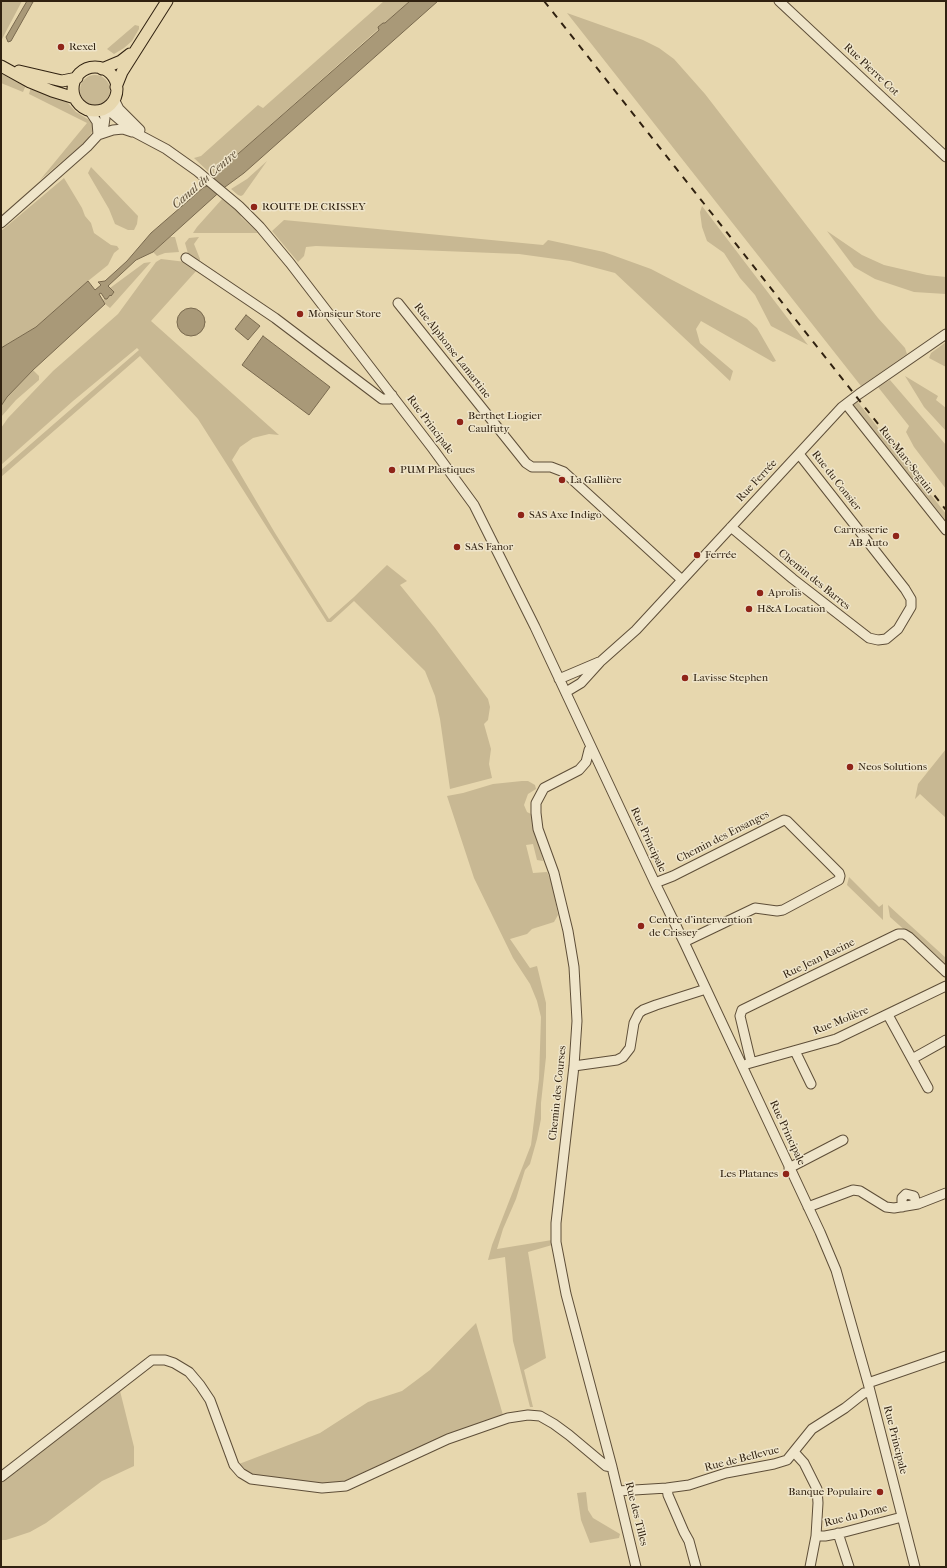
<!DOCTYPE html>
<html>
<head>
<meta charset="utf-8">
<style>
  body { margin:0 }
  #map { position:relative; width:947px; height:1568px; overflow:hidden; background:#e7d7ae; font-family:"IM FELL French Canon",serif }
  canvas { display:block }
  .frame { position:absolute; inset:0; border:2px solid #302110; pointer-events:none }
</style>
</head>
<body>
<div id="map">
<canvas width="947" height="1568"></canvas>
<div class="frame"></div>
</div>
<script>
const c = document.querySelector('canvas').getContext('2d');
c.lineJoin = 'round';
function paint(path, color) {
  c.fillStyle = color;
  c.fill(path, 'evenodd');
}
function toPath(rows) {
  const path = new Path2D();
  for (const r of rows) {
    if (r.length === 3) {
      path.moveTo(r[0] + r[2], r[1]);
      path.arc(r[0], r[1], r[2], 0, 2 * Math.PI);
      continue;
    }
    path.moveTo(r[0], r[1]);
    for (let i = 2; i < r.length; i += 2) path.lineTo(r[i], r[i + 1]);
  }
  return path;
}
function trace(path, color, width, dash) {
  c.strokeStyle = color;
  c.lineWidth = width;
  c.lineCap = dash ? 'butt' : 'round';
  c.setLineDash(dash || []);
  c.stroke(path);
}
function drawText(font, color, halo, rows, align = 'center') {
  c.font = font + ' "IM FELL French Canon",serif';
  c.lineWidth = 3;
  c.setLineDash([]);
  c.textBaseline = 'middle';
  c.strokeStyle = halo;
  c.fillStyle = color;
  for (const [text, x, y, turn = 0] of rows) {
    c.save();
    c.translate(x, y);
    c.rotate((+turn || 0) * Math.PI / 180);
    c.textAlign = isNaN(turn) ? turn : align;
    if (halo) c.strokeText(text, 0, 0);
    c.fillText(text, 0, 0);
    c.restore();
  }
}
paint(toPath([
  [1,1,22,1,1,41],
  [384,1,410,1,222,168,215,178,194,158,201,156,258,105,263,108],
  [567,13,643,40,659,48,674,59,705,94,878,318,905,348,907,354,861,386],
  [135,25,139,26,139,29,132,41,124,48,114,54,107,49],
  [1,73,26,85,23,92,1,83],
  [95,90,15],
  [31,87,67,102,76,112,91,121,93,128,92,132,85,142,40,180,87,123,29,94],
  [267,161,243,195,241,196,238,195,231,189,247,179],
  [91,167,138,216,137,224,134,230,128,230,115,224,109,209,88,173],
  [64,178,82,208,85,216,91,223,94,233,111,245,117,246,119,249,114,253,108,265,88,281,36,327,1,348,1,231],
  [223,198,239,210,241,217,258,233,193,233,197,227],
  [702,206,808,345,771,326,755,295,740,278,724,253,707,241,702,227,700,212],
  [284,220,543,245,548,240,604,252,651,269,747,319,757,328,776,361,773,362,701,321,696,329,700,343,733,371,730,381,615,273,570,261,519,254,316,246,306,247,304,256,298,262,272,231],
  [827,231,862,255,884,265,927,275,946,277,946,294,914,292,875,279,854,267],
  [170,237,175,237,179,252,165,253,157,256,153,252],
  [199,237,194,244,200,259,199,265,189,257,185,243,189,238],
  [161,259,186,262,197,270,151,321,279,435,269,434,253,438,240,447,232,460,275,533,329,619,354,597,387,565,407,581,400,585,435,628,488,699,490,707,488,720,484,724,491,749,489,764,492,778,450,789,440,719,435,696,425,671,354,601,331,622,327,622,198,419,140,356,1,477,1,470,139,350,137,348,73,401,1,465,1,428,8,418,53,371,118,314,156,262],
  [151,262,110,308,105,304,103,300,114,292,110,288,144,263],
  [946,342,946,367,929,358,931,353],
  [33,370,39,376,39,380,16,400,1,417,1,406,7,397],
  [905,376,938,396,936,400,946,408,946,431,924,407],
  [890,380,946,445,946,489,914,447,906,432,909,426,878,387],
  [857,401,946,514,946,523,853,406],
  [946,749,946,818,920,794,915,799,918,784],
  [522,781,528,781,535,785,536,789,528,794,524,805,527,812,531,814,543,861,537,860,533,844,526,845,533,873,547,872,552,883,558,915,554,922,532,929,527,934,510,939,530,968,537,966,546,1003,546,1057,541,1103,541,1119,537,1139,530,1164,525,1170,516,1199,503,1229,497,1249,552,1240,552,1245,528,1252,546,1358,524,1370,533,1407,530,1407,513,1341,505,1257,488,1260,492,1245,531,1145,539,1079,541,1017,537,1001,530,984,513,958,474,878,447,796,463,793,493,784],
  [849,877,879,907,883,904,883,920,847,885],
  [888,905,946,958,946,967,890,917],
  [476,1323,503,1415,449,1434,342,1482,328,1484,271,1478,251,1474,239,1464,320,1433,368,1402,402,1391,430,1370],
  [120,1391,134,1447,134,1466,102,1481,46,1523,30,1532,6,1540,1,1540,1,1483],
  [586,1492,588,1510,593,1518,620,1534,619,1538,590,1543,581,1520,577,1493]
]), '#c8b893');
const water = toPath([
  [27,1,33,2,11,41,8,42,6,37,27,1],
  [410,1,438,1,244,173,225,187,153,252,136,260,108,286,114,292,111,296,110,295,107,299,105,299,101,293,99,294,105,304,33,370,7,397,1,406,1,348,36,327,88,281,95,290,101,285,98,282,105,281,127,261,151,233,204,187,208,186,222,168,379,30,378,27,383,23,385,23,410,1],
  [191,322,14],
  [246,315,260,326,248,340,235,329,246,315],
  [263,336,330,387,309,415,242,365,263,336]
]);
paint(water, '#a99978');
trace(water, '#79694e', 1);
const minor = toPath([
  [779,1,946,157],
  [114,99,119,109,140,130],
  [106,108,134,132,166,149,197,171,239,206,260,227,290,263,433,449,474,505,535,627,655,883,684,942,820,1232,836,1270,868,1383,915,1567],
  [89,110,97,122,98,135,104,125,105,118,103,110],
  [1,223,87,147,98,135,113,130,123,129,132,132],
  [186,258,275,318,382,399,390,399,392,395],
  [398,303,526,463,532,467,551,467,564,472,682,580],
  [846,404,946,530],
  [731,527,793,579,869,638,878,640,886,639,898,629,911,607,911,599,905,589,799,454],
  [559,679,599,662],
  [566,692,581,683,600,662,636,630,842,407,859,394,946,334],
  [591,748,589,750,586,762,579,770,544,788,536,803,536,813,538,829,554,873,568,931,574,967,577,1021,574,1066,556,1223,556,1242,566,1294,612,1467,636,1567],
  [655,883,673,876,784,820,787,821,839,873,840,876,839,880,783,910,777,911,755,908,684,942],
  [888,1015,928,1088],
  [795,1051,811,1084],
  [912,1059,946,1040],
  [751,1062,740,1016,742,1010,898,934,904,934,909,937,946,972],
  [747,1064,836,1039,946,986],
  [574,1066,617,1060,623,1057,630,1048,634,1023,639,1013,643,1010,656,1005,706,989],
  [789,1168,843,1140],
  [808,1207,853,1190,860,1191,886,1207,894,1208,918,1204,946,1193],
  [902,1207,902,1198,906,1194,914,1196,916,1204],
  [868,1383,946,1356],
  [794,1452,804,1463,817,1489,818,1503,816,1536,810,1567],
  [1,1477,152,1360,165,1360,174,1363,189,1372,200,1385,210,1400,234,1465,241,1473,251,1479,322,1488,346,1486,448,1439,508,1418,528,1415,540,1416,554,1424,569,1435,606,1466,612,1467],
  [667,1488,668,1495,684,1532,689,1541,696,1567],
  [618,1491,667,1488,689,1485,726,1473,774,1464,787,1460,812,1429,845,1408,864,1393,870,1392],
  [838,1533,849,1567],
  [816,1536,825,1536,841,1533,902,1517]
]);
const major = toPath([
  [1,66,30,82,52,91,75,98],
  [95,89,22],
  [102,69,121,61,130,54],
  [19,71,62,81,77,78],
  [116,87,122,72,167,1]
]);
trace(minor, '#5e4e38', 11);
trace(major, '#302110', 13);
trace(minor, '#efe5ca', 9);
trace(major, '#e7d7ae', 11);
trace(toPath([
  [544,1,946,510]
]), '#302110', 2, [7, 7]);
for (const [x, y, r, color] of [
  [61,47,4,"#8f2418"],
  [254,207,4,"#8f2418"],
  [300,314,4,"#8f2418"],
  [460,422,4,"#8f2418"],
  [392,470,4,"#8f2418"],
  [562,480,4,"#8f2418"],
  [521,515,4,"#8f2418"],
  [896,536,4,"#8f2418"],
  [457,547,4,"#8f2418"],
  [697,555,4,"#8f2418"],
  [760,593,4,"#8f2418"],
  [749,609,4,"#8f2418"],
  [685,678,4,"#8f2418"],
  [850,767,4,"#8f2418"],
  [641,926,4,"#8f2418"],
  [786,1174,4,"#8f2418"],
  [880,1492,4,"#8f2418"]
]) {
  const dot = new Path2D();
  dot.arc(x, y, r, 0, 2 * Math.PI);
  c.fillStyle = color;
  c.fill(dot);
  trace(dot, '#efe5ca', 1.5);
}
drawText('11px', '#302110', '#efe5ca', [
  ["Rexel",69,47],
  ["ROUTE DE CRISSEY",262,207],
  ["Monsieur Store",308,314],
  ["Berthet Liogier",468,416],
  ["Caulfuty",468,429],
  ["PUM Plastiques",400,470],
  ["La Gallière",570,480],
  ["SAS Axe Indigo",529,515],
  ["Carrosserie",888,530,"right"],
  ["AB Auto",888,543,"right"],
  ["SAS Fanor",465,547],
  ["Ferrée",705,555],
  ["Aprolis",768,593],
  ["H&A Location",757,609],
  ["Lavisse Stephen",693,678],
  ["Neos Solutions",858,767],
  ["Centre d'intervention",649,920],
  ["de Crissey",649,933],
  ["Les Platanes",778,1174,"right"],
  ["Banque Populaire",872,1492,"right"]
], 'left');
drawText('11px', '#302110', '#efe5ca', [
  ["Rue Pierre Cot",871,70,43],
  ["Rue Alphonse Lamartine",452,351,52],
  ["Rue Principale",430,425,53],
  ["Rue Marc Seguin",906,460,52],
  ["Rue Ferrée",757,481,-47],
  ["Rue du Consier",836,481,52],
  ["Chemin des Barres",814,580,39],
  ["Chemin des Ensanges",723,837,-27],
  ["Rue Principale",648,840,65],
  ["Rue Jean Racine",819,959,-26],
  ["Rue Molière",841,1021,-22],
  ["Chemin des Courses",558,1093,-84],
  ["Rue Principale",787,1133,65],
  ["Rue Principale",895,1440,76],
  ["Rue de Bellevue",742,1459,-14],
  ["Rue des Tilles",636,1514,76],
  ["Rue du Dome",856,1516,-14]
]);
drawText('italic 12px', '#5a4b34', '#efe5ca', [
  ["Canal du Centre",205,180,-41]
]);
</script>
</body>
</html>
